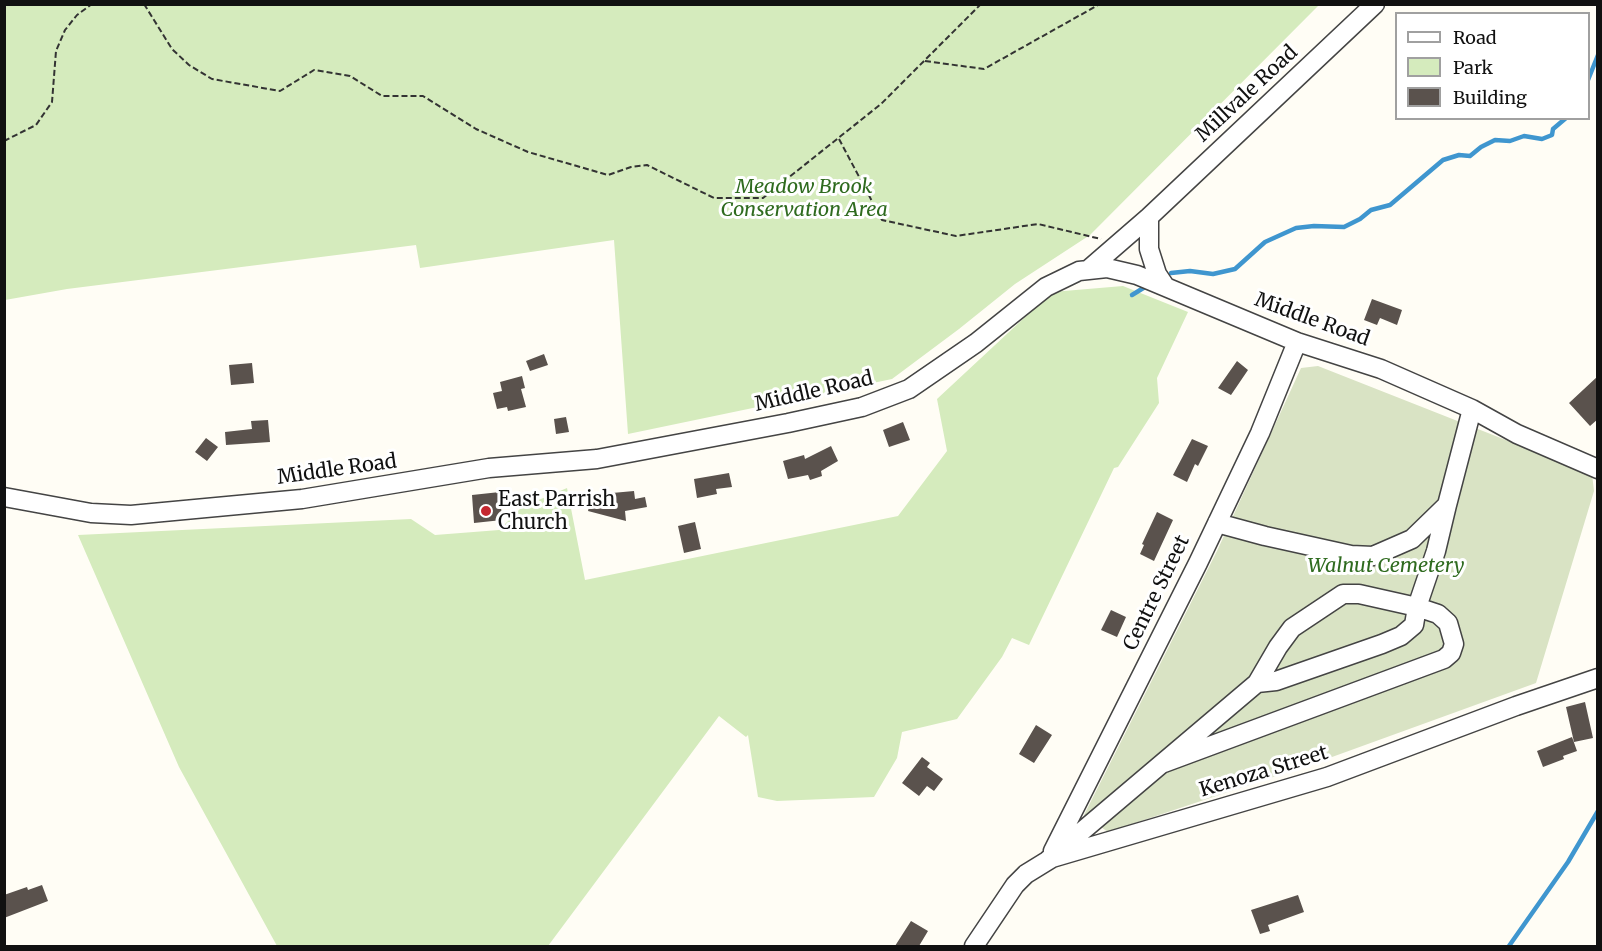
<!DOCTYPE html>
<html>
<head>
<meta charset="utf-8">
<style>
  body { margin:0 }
  #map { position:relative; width:1602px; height:951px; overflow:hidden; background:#fffdf5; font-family:Merriweather,serif }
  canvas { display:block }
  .frame { position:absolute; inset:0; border:6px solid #111; pointer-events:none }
  .legend { position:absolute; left:1395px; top:12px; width:195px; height:108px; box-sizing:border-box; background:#fff; border:2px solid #a0a0a0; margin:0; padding:8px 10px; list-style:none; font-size:18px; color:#111 }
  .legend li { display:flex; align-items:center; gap:12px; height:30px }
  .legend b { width:30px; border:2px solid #a0a0a0 }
</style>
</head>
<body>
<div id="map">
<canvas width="1602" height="951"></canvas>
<div class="frame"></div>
<ul class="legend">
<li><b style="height:8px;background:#fff"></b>Road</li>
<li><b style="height:16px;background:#d5ebbd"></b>Park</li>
<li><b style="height:16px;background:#5a524d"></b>Building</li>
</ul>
</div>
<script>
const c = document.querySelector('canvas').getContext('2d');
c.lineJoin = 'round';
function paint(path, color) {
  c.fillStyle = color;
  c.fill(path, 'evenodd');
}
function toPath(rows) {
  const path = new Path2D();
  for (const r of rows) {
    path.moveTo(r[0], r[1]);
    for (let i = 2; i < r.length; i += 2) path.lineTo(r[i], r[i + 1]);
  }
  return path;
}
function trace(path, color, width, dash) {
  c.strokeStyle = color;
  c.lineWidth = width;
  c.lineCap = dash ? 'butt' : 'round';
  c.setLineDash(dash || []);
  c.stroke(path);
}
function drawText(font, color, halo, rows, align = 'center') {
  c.font = font + ' Merriweather,serif';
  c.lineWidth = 6;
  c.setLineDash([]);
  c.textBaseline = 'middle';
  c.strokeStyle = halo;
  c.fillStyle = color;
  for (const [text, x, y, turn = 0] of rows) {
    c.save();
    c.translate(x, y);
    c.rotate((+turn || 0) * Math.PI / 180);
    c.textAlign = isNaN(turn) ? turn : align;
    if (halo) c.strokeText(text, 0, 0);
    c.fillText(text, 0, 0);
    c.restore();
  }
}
paint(toPath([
  [5,4,1319,4,1319,5,1090,235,1015,284,959,329,892,379,628,434,614,240,420,268,416,245,67,289,5,300],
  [1123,286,1188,312,1157,378,1159,403,1118,467,1114,468,1029,645,1012,638,1002,657,957,719,902,732,897,758,874,797,777,801,758,797,748,735,746,737,719,716,548,946,277,946,179,767,78,535,411,519,435,535,499,530,522,507,567,488,585,580,898,516,947,451,937,399,1052,292]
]), '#d5ebbd');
paint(toPath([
  [1318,366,1592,474,1594,491,1536,683,1321,761,1108,832,1084,815,1217,551,1301,368]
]), '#d9e3c4');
trace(toPath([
  [1588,80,1598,55],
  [1171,273,1190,271,1213,274,1235,269,1265,242,1296,228,1314,226,1344,227,1360,219,1371,210,1390,205,1443,160,1459,155,1470,156,1481,147,1495,140,1510,141,1524,136,1542,139,1552,135,1553,129,1566,118],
  [1132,295,1145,287],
  [1509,946,1568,862,1598,811]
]), '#3f96cf', 4.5);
paint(toPath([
  [1372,299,1402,310,1397,325,1380,318,1377,325,1364,320],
  [544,354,548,365,530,371,526,361],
  [1237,361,1248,370,1231,395,1218,388],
  [252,363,254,383,231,385,229,365],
  [522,376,525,388,521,389,526,407,508,411,507,407,497,409,493,393,502,391,500,382],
  [1598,376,1598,419,1590,426,1569,403],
  [566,417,569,432,556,434,554,419],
  [268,420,270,442,226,445,225,432,252,429,251,421],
  [903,422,910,440,889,447,883,430],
  [206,438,218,447,207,461,195,452],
  [1192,439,1208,446,1198,466,1195,464,1187,482,1173,475],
  [831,446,838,461,821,471,822,476,810,480,808,475,788,479,783,461,804,455,805,459],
  [729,473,732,487,716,489,717,494,697,498,694,479],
  [634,491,635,499,645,497,647,507,625,511,626,521,588,511,592,495,613,499,612,493],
  [500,492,502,520,474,523,472,495],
  [1157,512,1173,520,1154,561,1140,554,1144,545,1142,544],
  [695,522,701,549,684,553,678,526],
  [1111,610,1126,617,1117,637,1101,630],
  [1585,702,1593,738,1574,742,1566,707],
  [1036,725,1052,735,1034,763,1019,754],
  [1572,737,1577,751,1563,756,1564,759,1543,767,1537,751],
  [922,757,930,763,927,767,943,779,934,791,927,786,919,796,902,783],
  [42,885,48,901,4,918,4,895,27,887,28,890],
  [1298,895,1304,912,1268,925,1270,931,1260,934,1251,910],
  [911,921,928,931,919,946,895,946]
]), '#5a524d');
const minor = toPath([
  [1149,217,1149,249,1157,274,1165,286],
  [1089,269,1149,217,1375,4],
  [4,497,91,513,131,515,302,499,489,468,597,459,788,423,862,407,909,389,976,343,1046,287,1079,271,1107,268,1137,275,1297,342,1381,369,1472,409,1517,434,1598,469],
  [1447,505,1472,409],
  [1217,523,1265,536,1351,555,1373,556,1412,539,1447,505,1436,551,1417,607,1414,625,1401,636,1382,644,1276,681,1257,683],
  [1053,851,1198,563,1260,433,1297,342],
  [1048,860,1257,683,1278,647,1292,628,1343,594,1359,594,1417,607,1438,614,1448,623,1454,644,1451,653,1444,659,1164,763],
  [974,946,1015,885,1026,874,1052,858,1327,777,1516,706,1598,678]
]);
trace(minor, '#444', 21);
trace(toPath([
  [144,4,172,49,189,65,212,79,280,91,314,70,350,76,382,96,423,96,476,129,528,152,608,175,631,167,647,165,714,198,763,198,881,104,981,4],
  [925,61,984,69,1100,4],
  [839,139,882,220,956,236,1038,224,1101,239],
  [4,141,36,125,52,102,56,51,65,30,77,15,92,4]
]), '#333', 2, [6, 3]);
trace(minor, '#fff', 18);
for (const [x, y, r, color] of [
  [486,511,6,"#c4262e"]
]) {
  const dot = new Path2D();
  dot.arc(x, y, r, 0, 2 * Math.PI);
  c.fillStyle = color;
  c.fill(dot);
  trace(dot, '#fff', 2);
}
drawText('20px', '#111', '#fff', [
  ["Millvale Road",1247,94,-43],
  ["Middle Road",1312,320,20],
  ["Middle Road",814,392,-13],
  ["Middle Road",337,470,-8],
  ["Centre Street",1157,593,-64],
  ["Kenoza Street",1264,772,-17]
]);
drawText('italic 20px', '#2f6b1f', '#fff', [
  ["Meadow Brook",804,187],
  ["Conservation Area",804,210],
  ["Walnut Cemetery",1386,566]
]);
drawText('20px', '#111', '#fff', [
  ["East Parrish",498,500],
  ["Church",498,523]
], 'left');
</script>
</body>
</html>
